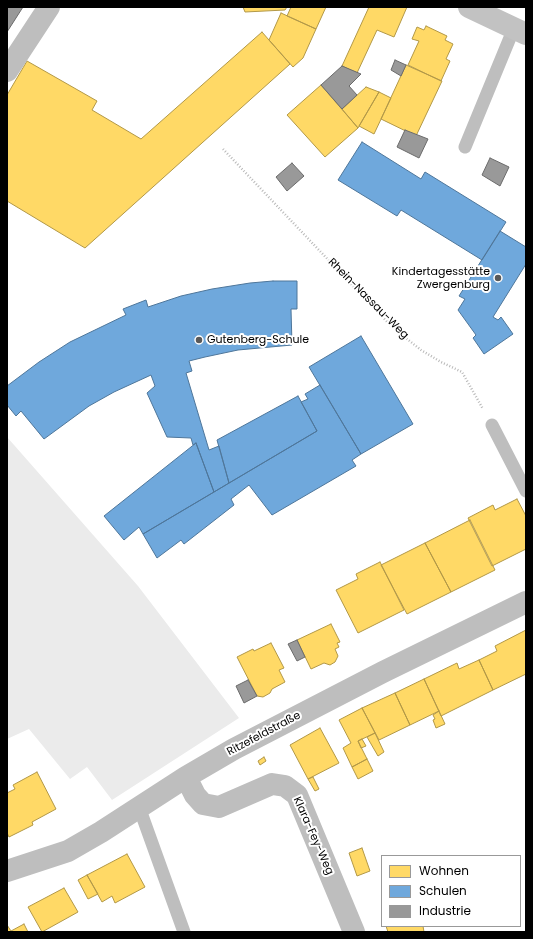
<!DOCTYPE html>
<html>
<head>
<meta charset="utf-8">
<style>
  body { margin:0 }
  #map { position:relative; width:533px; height:939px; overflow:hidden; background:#fff; font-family:Poppins,sans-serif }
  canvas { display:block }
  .frame { position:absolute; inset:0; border:8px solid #000; pointer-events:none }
  .legend { position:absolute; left:381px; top:855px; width:140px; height:72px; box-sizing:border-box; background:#fff; border:1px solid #999; margin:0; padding:5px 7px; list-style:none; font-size:12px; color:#000 }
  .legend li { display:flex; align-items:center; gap:8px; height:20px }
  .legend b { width:20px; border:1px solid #999 }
</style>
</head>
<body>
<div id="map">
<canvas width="533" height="939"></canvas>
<div class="frame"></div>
<ul class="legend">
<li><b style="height:11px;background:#ffd966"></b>Wohnen</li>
<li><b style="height:11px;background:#6fa8dc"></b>Schulen</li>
<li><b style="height:11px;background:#999"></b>Industrie</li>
</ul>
</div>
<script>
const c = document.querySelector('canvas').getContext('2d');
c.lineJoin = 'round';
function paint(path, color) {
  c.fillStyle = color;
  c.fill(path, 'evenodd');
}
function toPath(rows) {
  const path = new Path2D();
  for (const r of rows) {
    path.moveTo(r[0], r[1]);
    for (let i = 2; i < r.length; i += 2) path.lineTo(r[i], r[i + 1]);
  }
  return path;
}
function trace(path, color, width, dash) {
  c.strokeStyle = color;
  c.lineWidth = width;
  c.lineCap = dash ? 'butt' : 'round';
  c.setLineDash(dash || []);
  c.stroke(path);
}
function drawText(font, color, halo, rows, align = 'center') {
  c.font = font + ' Poppins,sans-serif';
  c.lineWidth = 4;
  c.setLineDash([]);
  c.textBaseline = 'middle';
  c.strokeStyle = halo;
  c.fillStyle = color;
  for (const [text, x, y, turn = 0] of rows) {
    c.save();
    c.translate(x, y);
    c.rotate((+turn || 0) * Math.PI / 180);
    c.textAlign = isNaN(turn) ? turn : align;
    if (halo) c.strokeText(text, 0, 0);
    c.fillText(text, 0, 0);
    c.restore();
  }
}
paint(toPath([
  [7,437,138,586,239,718,112,800,87,767,70,779,29,729,7,739]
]), '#ebebeb');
const homes = toPath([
  [243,7,287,7,285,10,245,12,243,7],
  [291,7,326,7,316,29,287,16,291,7],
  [369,7,407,7,394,37,377,30,357,73,342,66,369,7],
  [281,13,316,29,303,58,293,67,269,40,281,13],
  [426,26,447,36,445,40,453,44,446,59,450,61,441,81,408,65,419,41,412,39,417,27,424,30,426,26],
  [262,32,290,64,85,248,7,201,7,95,27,61,97,101,92,110,141,139,262,32],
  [406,65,442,81,416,136,381,119,406,65],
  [321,85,358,128,325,157,287,115,321,85],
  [366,87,379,92,358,128,342,109,366,87],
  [379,92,391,98,374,134,359,126,379,92],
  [517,499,526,516,526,549,492,566,468,518,493,505,495,510,517,499],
  [470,520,495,570,451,592,425,543,470,520],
  [425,543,451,592,407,614,381,565,425,543],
  [380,562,404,610,358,633,336,590,358,579,356,574,380,562],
  [331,624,340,642,337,643,339,647,335,649,338,656,335,662,330,665,324,663,311,669,297,640,331,624],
  [526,630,526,674,493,690,479,660,497,651,495,646,526,630],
  [271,643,284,668,279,670,285,682,272,689,270,693,263,697,257,696,237,657,253,649,254,651,271,643],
  [479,660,493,690,441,716,424,679,457,663,459,669,479,660],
  [424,679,439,711,410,725,395,693,424,679],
  [395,693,410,725,379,740,362,708,395,693],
  [362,708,375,733,358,741,367,759,352,767,343,748,351,743,339,720,362,708],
  [439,711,445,724,436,728,433,720,435,719,433,715,439,711],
  [320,728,339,763,308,779,290,745,320,728],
  [375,733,384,752,378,756,367,737,375,733],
  [362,739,366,746,361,748,358,741,362,739],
  [264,757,266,761,260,765,258,761,264,757],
  [367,759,373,771,358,779,352,767,367,759],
  [37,772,56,809,32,822,33,825,9,837,7,833,7,793,15,789,13,785,37,772],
  [313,777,319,789,315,791,308,779,313,777],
  [362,848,370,871,357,876,349,853,362,848],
  [127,854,145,887,115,903,112,896,102,902,87,875,127,854],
  [87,875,98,894,88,899,78,880,87,875],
  [64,888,78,912,42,932,28,907,64,888],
  [24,924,28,932,7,932,7,925,11,931,24,924],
  [386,926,423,926,424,932,388,932,386,926]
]);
paint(homes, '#ffd966');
trace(homes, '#b29847', 1);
const schools = toPath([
  [362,142,421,179,425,172,506,222,482,260,401,210,397,216,338,180,362,142],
  [500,231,526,247,526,264,493,317,498,320,501,317,513,334,484,354,473,338,476,335,458,310,465,299,459,296,500,231],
  [273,281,297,281,297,309,291,309,292,345,238,350,205,357,189,361,192,371,186,373,209,450,219,446,229,483,214,492,196,443,193,445,191,438,167,437,147,393,155,386,151,375,114,392,89,406,44,439,21,411,16,416,7,405,7,386,39,362,70,342,126,315,123,309,146,300,148,307,181,296,212,289,250,283,273,281],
  [361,336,413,424,361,454,309,367,361,336],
  [320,385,361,454,352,460,356,466,272,515,249,485,231,499,234,505,184,544,181,540,157,558,143,534,317,431,301,402,308,399,305,394,320,385],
  [298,396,317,431,229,483,217,440,298,396],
  [196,443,214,492,143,534,139,527,124,540,104,516,196,443]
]);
paint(schools, '#6fa8dc');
trace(schools, '#4e769a', 1);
const industry = toPath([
  [7,7,23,7,7,32,7,7],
  [395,60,406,65,401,76,391,70,395,60],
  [342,66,361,74,349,86,357,95,342,109,321,85,342,66],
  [405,130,428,139,419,158,397,147,405,130],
  [490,158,509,167,500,186,482,175,490,158],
  [292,163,304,176,287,191,276,177,292,163],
  [297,640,305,657,297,661,288,644,297,640],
  [248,680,257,696,244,703,236,686,248,680]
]);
paint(industry, '#999');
trace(industry, '#6b6b6b', 1);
trace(toPath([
  [223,149,392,327,421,350,441,362,462,372,483,409]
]), '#b9b9b9', 2.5, [1, 2]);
trace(toPath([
  [465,147,514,28],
  [492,425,526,491],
  [139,807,184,932]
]), '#bebebe', 13);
trace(toPath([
  [7,71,49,7],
  [186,777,195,795,203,804,219,807,272,784,285,786,297,795,354,932],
  [7,871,68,851,101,832,186,777,234,749,383,672,526,602]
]), '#bebebe', 22);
trace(toPath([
  [469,7,526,34]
]), '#c2c2c2', 22);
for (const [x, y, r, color] of [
  [498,278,4,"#595959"],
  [199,340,4,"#595959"]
]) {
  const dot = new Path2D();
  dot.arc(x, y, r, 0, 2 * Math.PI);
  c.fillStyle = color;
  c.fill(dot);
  trace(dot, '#fff', 1.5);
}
drawText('11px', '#000', '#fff', [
  ["Kindertagesstätte",490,272],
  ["Zwergenburg",490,285],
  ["Gutenberg-Schule",207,340,"left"]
], 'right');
drawText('11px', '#000', '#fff', [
  ["Rhein-Nassau-Weg",368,299,45],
  ["Ritzefeldstraße",264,734,-28],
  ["Klara-Fey-Weg",313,836,66]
]);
</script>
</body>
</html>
